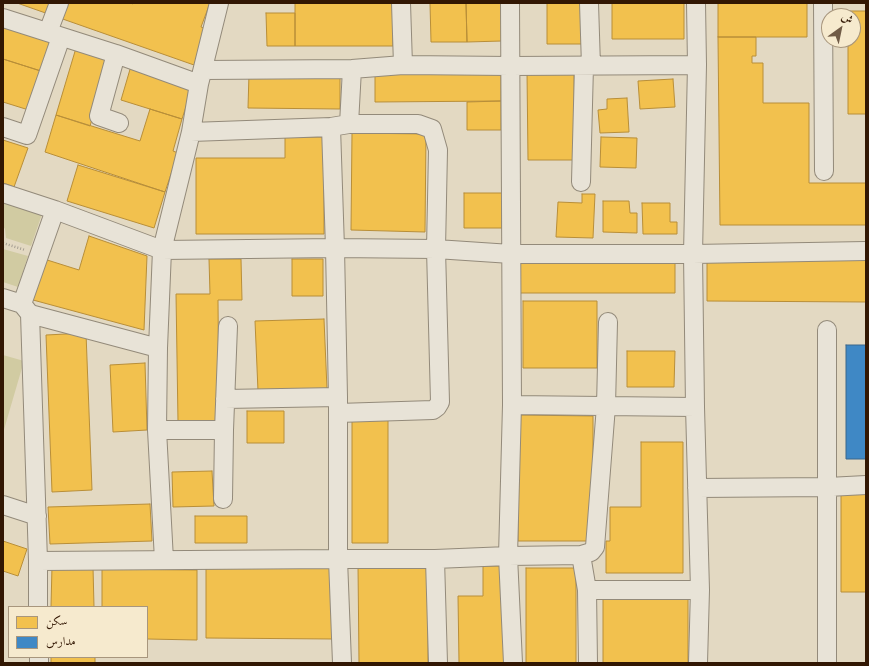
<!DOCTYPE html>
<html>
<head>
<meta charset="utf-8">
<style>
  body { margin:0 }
  #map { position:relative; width:869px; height:666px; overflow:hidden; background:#e3d9c2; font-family:Alegreya,Amiri,serif }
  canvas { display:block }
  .frame { position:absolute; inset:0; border:4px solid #321703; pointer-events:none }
  .legend { position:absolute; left:8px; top:606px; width:140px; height:52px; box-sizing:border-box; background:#f6eace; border:1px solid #a8967d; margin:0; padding:5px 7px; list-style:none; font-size:12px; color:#321703 }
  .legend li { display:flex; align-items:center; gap:8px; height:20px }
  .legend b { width:20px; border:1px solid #a8967d }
  .north { position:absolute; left:821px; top:8px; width:40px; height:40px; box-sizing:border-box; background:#f6eace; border:1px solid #a8967d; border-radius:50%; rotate:33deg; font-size:11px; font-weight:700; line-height:16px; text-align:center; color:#321703 }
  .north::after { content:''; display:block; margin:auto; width:14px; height:18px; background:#705b46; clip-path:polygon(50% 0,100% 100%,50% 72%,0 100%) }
</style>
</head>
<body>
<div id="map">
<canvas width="869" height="666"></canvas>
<div class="frame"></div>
<ul class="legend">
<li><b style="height:11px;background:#f2c14e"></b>سكن</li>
<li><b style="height:11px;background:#3f88c5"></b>مدارس</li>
</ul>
<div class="north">ش</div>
</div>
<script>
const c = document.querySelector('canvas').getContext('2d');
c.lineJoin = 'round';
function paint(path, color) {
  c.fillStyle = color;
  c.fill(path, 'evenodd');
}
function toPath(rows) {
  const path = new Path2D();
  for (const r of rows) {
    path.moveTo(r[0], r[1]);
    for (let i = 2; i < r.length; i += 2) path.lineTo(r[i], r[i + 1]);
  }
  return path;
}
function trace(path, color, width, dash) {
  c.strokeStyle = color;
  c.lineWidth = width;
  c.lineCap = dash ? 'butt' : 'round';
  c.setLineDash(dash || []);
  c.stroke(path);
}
paint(toPath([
  [3,201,42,214,31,246,6,238,5,229,3,226],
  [3,249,28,256,18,287,3,282],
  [3,355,24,361,3,433]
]), '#d1cba2');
const homes = toPath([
  [17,3,131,3,133,4,133,3,210,3,201,27,206,29,194,65,17,3],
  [295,3,393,3,393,46,295,46,295,3],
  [430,3,466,3,467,42,431,42,430,3],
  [466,3,502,3,502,41,467,42,466,3],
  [547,3,584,3,584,44,547,44,547,3],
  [612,3,684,3,684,39,612,39,612,3],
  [718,3,807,3,807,37,718,37,718,3],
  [848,11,866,11,866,114,848,114,848,40,853,40,853,16,848,16,848,11],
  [266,13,295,13,295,46,267,46,266,13],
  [3,23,54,39,44,72,3,59,3,23],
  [718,37,756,37,756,56,752,56,752,63,763,63,763,103,809,103,809,183,866,183,866,225,720,225,718,37],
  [76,48,111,59,90,126,56,115,76,48],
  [3,59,44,72,32,111,3,102,3,59],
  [131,66,193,85,182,119,121,100,131,66],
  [375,70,501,70,501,101,375,102,375,70],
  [527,71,574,71,575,160,528,160,527,71],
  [249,74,340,75,340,109,248,108,249,74],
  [673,79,675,107,640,109,638,81,673,79],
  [627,98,629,132,600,133,598,110,607,109,607,99,627,98],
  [501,101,501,130,467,130,467,102,501,101],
  [150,109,182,119,173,151,178,153,165,192,45,152,56,115,140,141,150,109],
  [352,133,426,134,425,232,351,230,352,133],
  [285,137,324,137,324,234,196,234,196,158,285,158,285,137],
  [601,137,637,138,636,168,600,167,601,137],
  [3,140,28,148,14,187,3,183,3,140],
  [78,165,165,192,154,228,67,201,78,165],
  [464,193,502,193,502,228,464,228,464,193],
  [582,194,595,194,593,238,556,237,558,202,582,203,582,194],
  [603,201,629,201,630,213,637,213,637,233,603,232,603,201],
  [642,203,670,203,670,222,677,222,677,234,643,234,642,203],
  [89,236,147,256,144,330,33,300,44,259,79,270,89,236],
  [707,254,866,255,866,302,707,301,707,254],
  [517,257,675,258,675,293,517,293,517,257],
  [209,259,241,259,242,300,218,300,219,422,178,422,176,294,210,294,209,259],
  [292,259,323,259,323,296,292,296,292,259],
  [523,301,597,301,597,368,523,368,523,301],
  [324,319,327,389,258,391,255,321,324,319],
  [86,333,92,490,52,492,46,335,86,333],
  [627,351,675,351,674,387,627,387,627,351],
  [145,363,147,430,113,432,110,365,145,363],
  [247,411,284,411,284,443,247,443,247,411],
  [352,415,388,415,388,543,352,543,352,415],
  [518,415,593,416,593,541,518,541,518,415],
  [641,442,683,442,683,573,606,573,606,541,610,541,610,507,641,507,641,442],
  [212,471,214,506,173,507,172,472,212,471],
  [841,493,866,494,866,592,841,592,841,493],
  [150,504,152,541,50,544,48,507,150,504],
  [195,516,247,516,247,543,195,543,195,516],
  [3,541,27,549,18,576,3,571,3,541],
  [428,565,428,663,359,663,358,566,428,565],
  [52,566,93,567,94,607,51,607,52,566],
  [483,566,505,566,504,663,459,663,458,596,483,596,483,566],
  [206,567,334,567,333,639,206,638,206,567],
  [526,568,576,568,576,663,526,663,526,568],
  [102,569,197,570,197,640,147,639,147,607,102,607,102,569],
  [603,598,688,598,688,663,603,663,603,598],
  [51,657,95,657,95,663,51,663,51,657]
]);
paint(homes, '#f2c14e');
trace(homes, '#b88e38', 1);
const schools = toPath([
  [846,345,866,345,866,459,846,459,846,345]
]);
paint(schools, '#3f88c5');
trace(schools, '#3b668b', 1);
const minor = toPath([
  [401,3,403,65],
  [510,3,512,405,508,556,513,663],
  [589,3,591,66],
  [696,3,697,65,693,254,695,407,700,590,698,663],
  [823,3,824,171],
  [3,18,116,54,199,84],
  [48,32,59,3],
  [116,54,99,116,119,123],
  [203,70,352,69,403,65,510,66,697,65],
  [349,124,352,69],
  [3,127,27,135,61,37],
  [331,127,335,248,338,397,338,559,342,663],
  [191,132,331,127,349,124,418,124,432,129,438,150,436,249,440,402,437,407,433,410,338,413],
  [581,182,584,66],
  [3,193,55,210,162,250,335,248,436,249,511,254,693,254,866,251],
  [3,298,22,304,30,314,158,348],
  [22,304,55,210],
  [30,314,38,561,338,559,435,559,508,556,581,555,587,590,588,663],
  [827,330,827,663],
  [225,399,338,397],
  [512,405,695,407],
  [157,430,224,430],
  [697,488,828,487,866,485],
  [223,499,224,430,228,326],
  [3,505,37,516],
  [581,555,591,552,595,547,606,406,608,322],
  [435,559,438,663],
  [164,560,157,430,158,348,162,250,191,132,199,84,219,3],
  [38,561,38,607],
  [587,590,700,590],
  [39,657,39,663]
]);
trace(minor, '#938a7a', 20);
trace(toPath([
  [3,243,25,250]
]), '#a59e93', 2.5, [1, 2]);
trace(minor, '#e8e3d7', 18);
</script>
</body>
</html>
